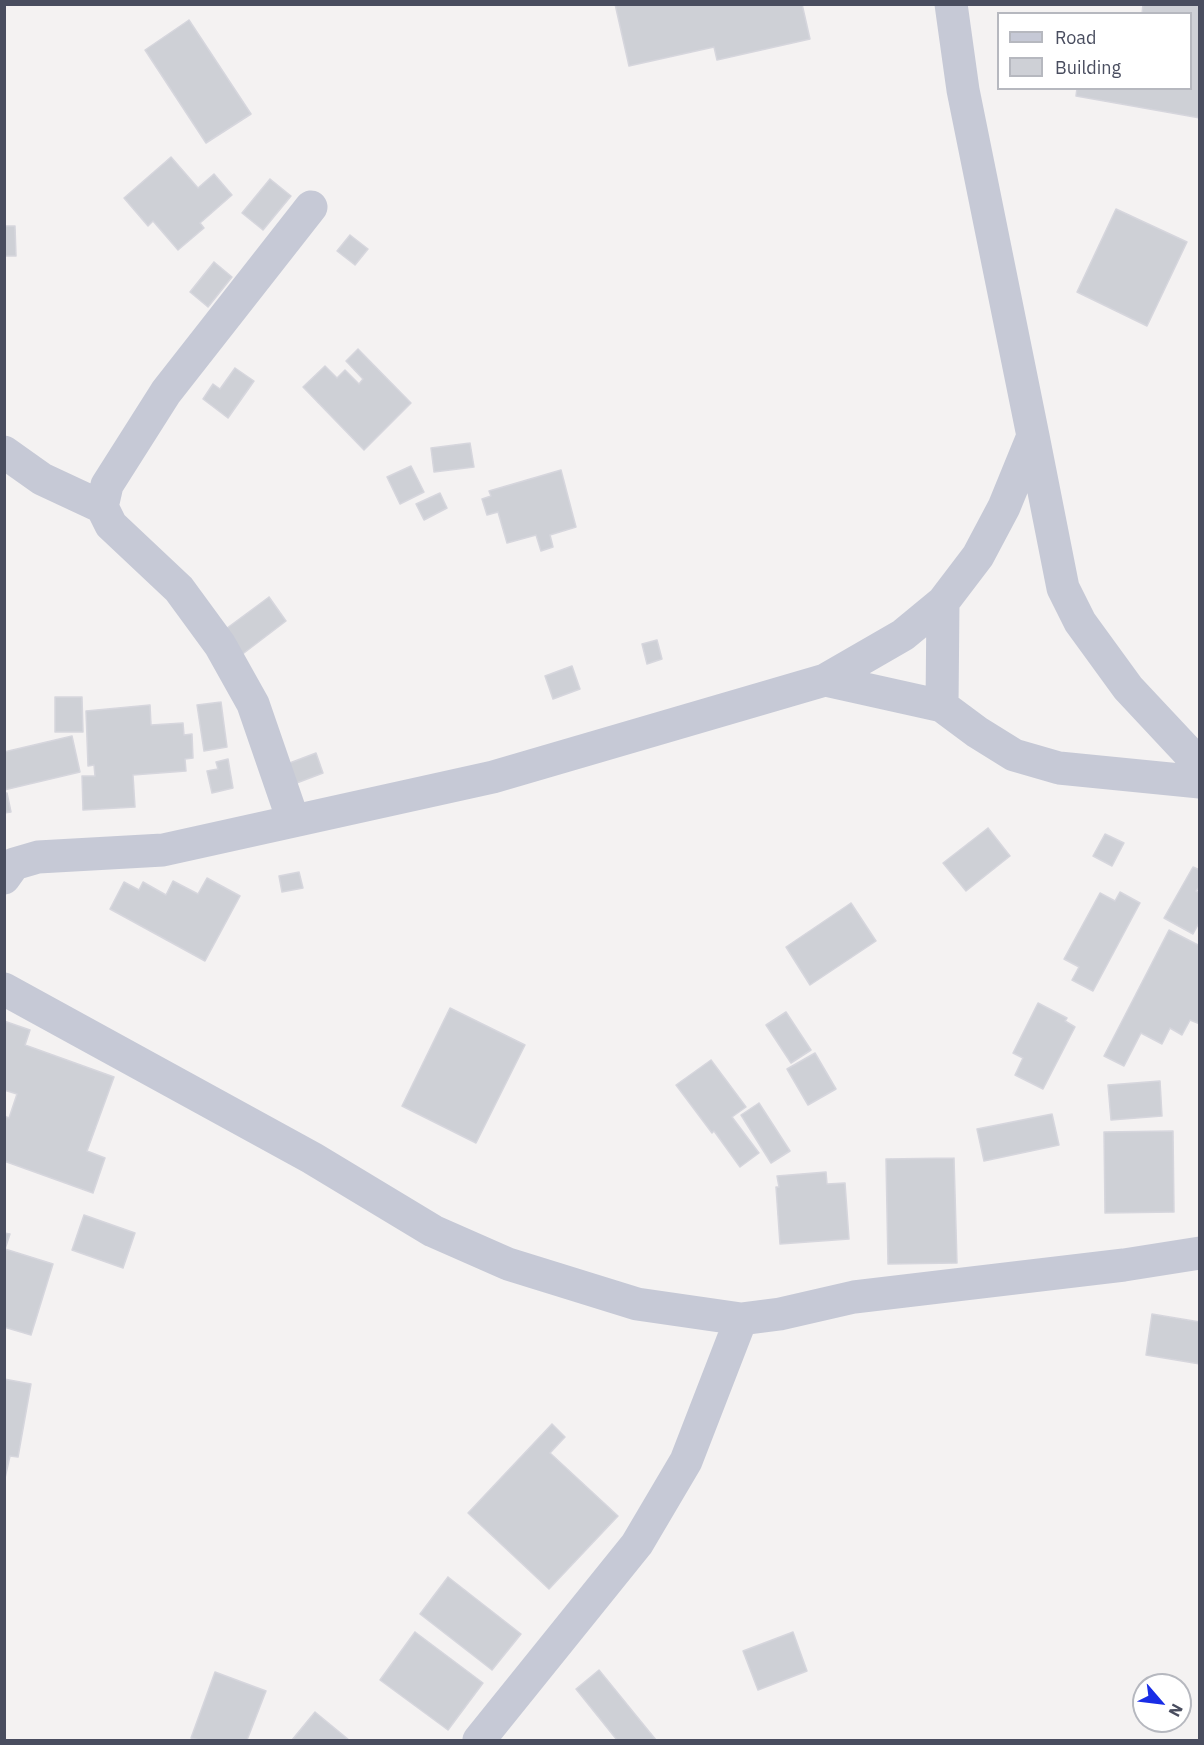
<!DOCTYPE html>
<html>
<head>
<meta charset="utf-8">
<style>
  body { margin:0 }
  #map { position:relative; width:1204px; height:1745px; overflow:hidden; background:#f4f2f2; font-family:"IBM Plex Sans",sans-serif }
  canvas { display:block }
  .frame { position:absolute; inset:0; border:6px solid #494d5f; pointer-events:none }
  .legend { position:absolute; left:997px; top:12px; width:195px; height:78px; box-sizing:border-box; background:#fff; border:2px solid #b6b8bf; margin:0; padding:8px 10px; list-style:none; font-size:18px; color:#494d5f }
  .legend li { display:flex; align-items:center; gap:12px; height:30px }
  .legend b { width:30px; border:2px solid #b6b8bf }
  .north { position:absolute; left:1132px; top:1673px; width:60px; height:60px; box-sizing:border-box; background:#fff; border:2px solid #b6b8bf; border-radius:50%; rotate:118deg; font-size:16px; font-weight:700; line-height:24px; text-align:center; color:#494d5f }
  .north::after { content:''; display:block; margin:auto; width:21px; height:27px; background:#192de6; clip-path:polygon(50% 0,100% 100%,50% 72%,0 100%) }
</style>
</head>
<body>
<div id="map">
<canvas width="1204" height="1745"></canvas>
<div class="frame"></div>
<ul class="legend">
<li><b style="height:8px;background:#c6c9d6"></b>Road</li>
<li><b style="height:16px;background:#ced0d6"></b>Building</li>
</ul>
<div class="north">N</div>
</div>
<script>
const c = document.querySelector('canvas').getContext('2d');
c.lineJoin = 'round';
function paint(path, color) {
  c.fillStyle = color;
  c.fill(path, 'evenodd');
}
function toPath(rows) {
  const path = new Path2D();
  for (const r of rows) {
    path.moveTo(r[0], r[1]);
    for (let i = 2; i < r.length; i += 2) path.lineTo(r[i], r[i + 1]);
  }
  return path;
}
function trace(path, color, width, dash) {
  c.strokeStyle = color;
  c.lineWidth = width;
  c.lineCap = dash ? 'butt' : 'round';
  c.setLineDash(dash || []);
  c.stroke(path);
}
const building = toPath([
  [615,4,802,4,810,39,717,60,714,47,629,66,615,4],
  [1143,4,1200,4,1200,118,1076,96,1077,88,1190,88,1190,14,1142,14,1143,4],
  [189,20,251,114,206,143,145,50,189,20],
  [171,157,198,188,214,174,232,195,200,223,204,228,178,250,153,221,148,226,124,198,171,157],
  [270,179,291,196,263,230,242,213,270,179],
  [1116,209,1187,242,1147,326,1077,292,1116,209],
  [4,226,15,226,16,256,4,256,4,226],
  [350,235,368,249,355,265,337,251,350,235],
  [214,262,232,277,208,307,190,292,214,262],
  [358,349,411,403,364,450,303,387,325,366,337,378,345,370,359,384,363,379,346,361,358,349],
  [235,368,254,381,228,418,203,399,213,384,220,389,235,368],
  [470,443,474,467,434,472,431,448,470,443],
  [411,466,424,492,400,504,387,477,411,466],
  [561,470,576,527,550,535,553,547,541,551,536,535,507,543,498,512,487,515,482,499,491,496,489,491,561,470],
  [440,493,447,508,424,520,416,504,440,493],
  [269,597,286,621,236,659,219,634,269,597],
  [657,640,662,659,647,664,642,644,657,640],
  [572,666,580,689,553,699,545,676,572,666],
  [55,697,82,697,83,732,55,732,55,697],
  [221,702,227,747,204,751,197,705,221,702],
  [150,705,151,725,183,723,184,735,192,734,193,758,185,759,186,771,133,775,135,807,83,810,82,776,95,776,94,765,88,766,86,711,150,705],
  [72,736,80,772,4,790,4,752,72,736],
  [316,753,323,773,294,784,287,764,316,753],
  [228,759,233,788,212,793,207,771,218,769,216,762,228,759],
  [4,793,7,793,11,812,4,813,4,793],
  [988,828,1010,856,966,891,943,863,988,828],
  [1105,834,1124,843,1112,866,1093,856,1105,834],
  [1193,867,1200,870,1200,886,1196,891,1200,893,1200,921,1193,934,1164,918,1193,867],
  [299,872,303,888,282,892,279,876,299,872],
  [207,878,240,896,205,961,110,909,124,882,139,890,143,882,166,895,173,881,198,894,207,878],
  [1120,892,1140,903,1093,991,1072,980,1079,967,1064,959,1100,893,1115,901,1120,892],
  [851,903,876,941,810,985,786,947,851,903],
  [1169,930,1200,946,1200,1024,1190,1020,1182,1035,1170,1028,1162,1044,1141,1033,1124,1066,1104,1056,1169,930],
  [1038,1003,1067,1018,1065,1021,1075,1027,1043,1089,1015,1075,1023,1058,1013,1053,1038,1003],
  [450,1008,525,1045,476,1143,402,1106,450,1008],
  [786,1012,811,1050,791,1063,766,1025,786,1012],
  [4,1021,30,1030,25,1045,114,1077,87,1151,105,1158,93,1193,4,1161,4,1116,9,1118,17,1094,4,1090,4,1021],
  [815,1053,836,1089,808,1105,787,1069,815,1053],
  [711,1060,746,1107,732,1117,759,1153,740,1167,714,1131,712,1133,676,1085,711,1060],
  [1160,1081,1162,1116,1111,1120,1108,1085,1160,1081],
  [759,1103,790,1151,771,1163,741,1115,759,1103],
  [1052,1114,1059,1145,984,1161,977,1129,1052,1114],
  [1173,1131,1174,1212,1105,1213,1104,1132,1173,1131],
  [954,1158,957,1263,888,1264,886,1159,954,1158],
  [826,1172,827,1184,845,1183,849,1239,780,1244,776,1187,779,1187,777,1176,826,1172],
  [84,1215,135,1233,123,1268,72,1250,84,1215],
  [4,1233,10,1234,5,1249,53,1264,31,1335,4,1327,4,1233],
  [1152,1314,1200,1322,1200,1364,1146,1355,1152,1314],
  [4,1379,31,1384,18,1457,10,1456,5,1478,4,1379],
  [552,1424,565,1437,550,1453,618,1516,549,1589,468,1513,552,1424],
  [448,1577,521,1634,492,1670,420,1614,448,1577],
  [415,1632,483,1683,448,1730,380,1680,415,1632],
  [793,1632,807,1671,758,1690,743,1651,793,1632],
  [599,1670,656,1740,617,1740,576,1689,599,1670],
  [215,1672,266,1691,247,1740,199,1740,191,1738,215,1672],
  [315,1712,349,1740,292,1740,315,1712]
]);
paint(building, '#ced0d6');
trace(building, '#d6d6dd', 1.5);
trace(toPath([
  [1033,436,1063,588,1080,622,1128,688,1200,765],
  [4,452,42,479,102,507,111,525,179,589,220,645,253,704,293,820],
  [102,507,107,485,166,392,311,207],
  [825,680,942,706,977,732,1014,755,1059,768,1200,782],
  [942,706,943,602],
  [4,878,14,864,38,857,163,850,493,777,825,680,903,635,943,602,978,556,1004,507,1033,436,963,90,951,4],
  [4,989,312,1158,433,1231,508,1264,637,1304,741,1319,780,1314,854,1297,1124,1265,1200,1253],
  [479,1740,637,1544,686,1461,741,1319]
]), '#c6c9d6', 33);
</script>
</body>
</html>
